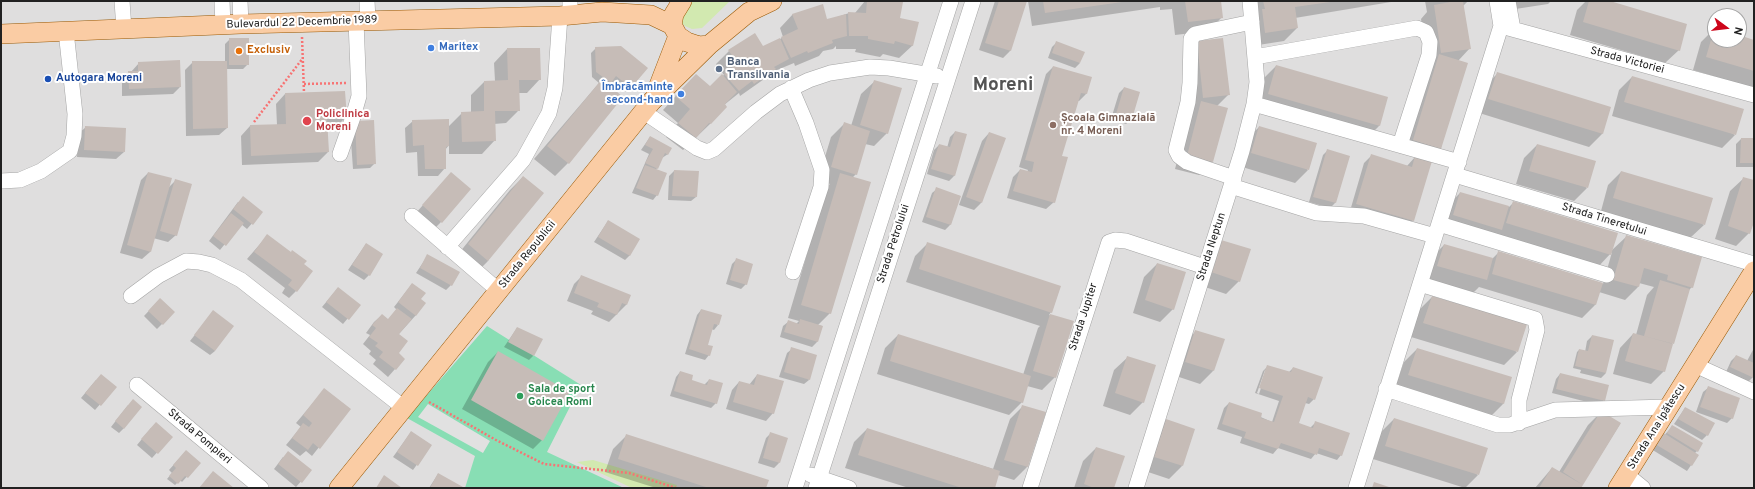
<!DOCTYPE html>
<html>
<head>
<meta charset="utf-8">
<style>
  body { margin:0 }
  #map { position:relative; width:1755px; height:489px; overflow:hidden; background:#f1ede8; font-family:Overpass,sans-serif }
  canvas { display:block }
  .frame { position:absolute; inset:0; border:2px solid #212121; pointer-events:none }
  .north { position:absolute; left:1707px; top:8px; width:40px; height:40px; box-sizing:border-box; background:#fff; border:1px solid #a6a6a6; border-radius:50%; rotate:105deg; font-size:11px; font-weight:700; line-height:16px; text-align:center; color:#212121 }
  .north::after { content:''; display:block; margin:auto; width:14px; height:18px; background:#cd051a; clip-path:polygon(50% 0,100% 100%,50% 72%,0 100%) }
</style>
</head>
<body>
<div id="map">
<canvas width="1755" height="489"></canvas>
<div class="frame"></div>
<div class="north">N</div>
</div>
<script>
const c = document.querySelector('canvas').getContext('2d');
c.lineJoin = 'round';
function paint(path, color) {
  c.fillStyle = color;
  c.fill(path, 'evenodd');
}
function toPath(rows) {
  const path = new Path2D();
  for (const r of rows) {
    path.moveTo(r[0], r[1]);
    for (let i = 2; i < r.length; i += 2) path.lineTo(r[i], r[i + 1]);
  }
  return path;
}
function trace(path, color, width, dash) {
  c.strokeStyle = color;
  c.lineWidth = width;
  c.lineCap = dash ? 'butt' : 'round';
  c.setLineDash(dash || []);
  c.stroke(path);
}
function drawText(font, color, halo, rows, align = 'center') {
  c.font = font + ' Overpass,sans-serif';
  c.lineWidth = 4;
  c.setLineDash([]);
  c.textBaseline = 'middle';
  c.strokeStyle = halo;
  c.fillStyle = color;
  for (const [text, x, y, turn = 0] of rows) {
    c.save();
    c.translate(x, y);
    c.rotate((+turn || 0) * Math.PI / 180);
    c.textAlign = isNaN(turn) ? turn : align;
    if (halo) c.strokeText(text, 0, 0);
    c.fillText(text, 0, 0);
    c.restore();
  }
}
paint(toPath([
  [1,1,1754,1,1754,488,1,488],
  [1715,16,1739,16,1739,40,1715,40]
]), '#dfdede');
paint(toPath([
  [691,1,730,1,702,28,692,29,685,26,680,21],
  [593,460,677,485,676,488,632,488,577,462]
]), '#d2e9b0');
paint(toPath([
  [487,326,581,385,547,452,624,488,465,488,475,456,407,418]
]), '#88deb4');
paint(toPath([
  [226,1,365,1,226,5],
  [428,404,490,441,483,453,418,417]
]), '#e1e1e1');
paint(toPath([
  [865,1,902,2,899,19,913,45,899,58,883,54,880,57,855,52,856,49,836,49,836,46,833,49,823,51,819,56,795,66,794,63,777,70,740,96,739,93,724,105,725,107,710,124,683,150,666,137,678,123,663,110,683,88,710,87,722,76,724,75,716,64,729,51,763,47,779,40,783,37,780,28,793,14,826,21,849,13,855,13],
  [995,1,1026,1,1010,51,1003,58,979,50],
  [1028,1,1220,1,1222,17,1209,31,1175,35,1172,9,1160,10,1160,7,1032,26],
  [1250,1,1397,1,1295,18,1297,28,1284,41,1252,46],
  [1425,1,1468,1,1463,6,1470,48,1458,61,1441,148,1428,161,1413,220,1406,228,1350,211,1364,163,1371,156,1407,166,1415,157,1400,153,1428,66,1421,19,1427,12],
  [1508,1,1551,1,1548,4,1509,10],
  [1586,1,1606,1,1679,50,1665,63,1570,35,1577,10],
  [1714,29,1715,40,1739,40,1739,36,1754,41,1754,88,1693,70,1701,42],
  [230,39,248,64,243,69,226,69,227,128,219,135,186,136,185,70,193,62,225,62,225,44],
  [1057,42,1080,63,1075,68,1048,58,1052,47],
  [1197,42,1229,94,1217,106,1212,162,1199,175,1175,169,1189,115,1194,110,1191,111],
  [596,48,646,68,626,92,611,81,608,85,568,163,555,176,534,159,599,83,592,77,591,53],
  [507,49,540,79,527,93,519,93,519,110,506,123,494,124,495,140,482,154,449,154,449,145,445,150,445,168,438,176,418,176,417,152,406,153,405,128,413,121,448,127,462,113,471,113,471,95,484,82,495,81,494,63],
  [139,63,180,87,173,94,122,96,122,80,131,72],
  [1276,66,1387,98,1379,126,1366,139,1255,107,1263,79],
  [1053,67,1091,78,1086,94,1079,101,1077,101,1061,156,1054,202,1046,209,1007,198,1013,177,1020,170,1027,172,1028,170,1019,167,1046,74],
  [1497,74,1610,108,1602,134,1589,147,1476,112,1484,87],
  [1632,77,1735,135,1722,148,1612,116,1619,90],
  [875,81,887,133,874,146,865,144,856,174,853,177,830,313,818,325,822,326,817,342,812,347,780,337,783,326,788,322,796,324,799,321,788,318,827,187,830,184,818,180,831,137,844,124,851,126,861,94],
  [1124,88,1139,93,1131,119,1126,124,1111,119,1119,93],
  [285,94,346,117,336,127,327,127,328,152,318,162,242,165,241,136,250,126,277,125,276,104],
  [355,122,375,163,370,168,353,169,350,127],
  [86,127,124,152,116,159,77,157,78,134],
  [1259,127,1308,170,1295,183,1239,166,1246,140],
  [955,132,966,135,954,176,949,181,927,174,934,150,939,145,947,148,950,137],
  [989,133,981,203,974,210,959,205,982,141],
  [650,137,668,154,662,158,656,170,657,195,653,200,632,193,649,154,641,150],
  [1741,139,1754,139,1754,167,1736,167,1736,144],
  [1537,145,1587,188,1574,201,1516,184,1524,158],
  [1327,151,1348,157,1335,203,1330,208,1309,202,1323,155],
  [674,171,696,197,691,201,668,200,669,176],
  [1621,172,1704,225,1690,238,1601,211,1608,185],
  [148,173,168,188,175,181,176,235,168,242,153,238,150,252,142,259,120,253,141,180],
  [523,177,488,261,475,274,455,258,510,190],
  [1744,178,1754,182,1754,218,1749,233,1736,246,1715,239,1730,191],
  [444,181,441,222,434,229,416,213],
  [937,189,960,196,950,225,945,230,922,222,932,193],
  [1460,193,1509,207,1514,202,1611,251,1627,236,1692,287,1688,291,1664,371,1651,384,1613,374,1620,348,1633,334,1636,335,1647,295,1654,287,1639,283,1638,287,1625,300,1599,292,1595,305,1582,318,1479,287,1473,293,1425,279,1431,258,1444,245,1492,259,1499,252,1603,284,1612,252,1597,268,1441,228,1447,206],
  [238,202,262,212,247,229,241,224,220,250,209,241],
  [608,221,630,255,625,260,594,242],
  [267,236,303,264,296,291,289,298,282,293,285,288,247,259],
  [928,243,1051,312,1049,315,1072,322,1055,377,1042,390,1027,386,1022,402,1009,415,877,374,885,348,898,335,1023,375,1038,328,1040,326,906,282,915,256],
  [366,244,369,275,364,280,348,270],
  [1209,254,1239,281,1226,294,1199,285],
  [428,255,451,285,446,290,416,273],
  [736,260,746,284,741,289,726,284,732,264],
  [1157,264,1173,309,1160,322,1133,313,1144,277],
  [582,276,630,296,626,305,609,322,591,314,593,311,567,301,574,284],
  [412,284,420,299,416,315,398,335,395,369,388,377,373,364,376,360,369,354,371,351,363,344,370,335,366,333,374,322,382,315,388,320,397,310,394,307],
  [338,288,359,305,343,324,322,307],
  [1432,297,1517,352,1504,365,1411,337,1419,310],
  [160,299,174,312,157,329,144,316],
  [701,310,718,325,714,330,711,329,707,345,709,355,705,360,685,354,697,315],
  [209,317,215,351,210,355,190,341],
  [517,328,533,356,529,360,504,347],
  [1196,331,1223,340,1213,371,1200,384,1173,375,1183,344],
  [1592,336,1606,373,1601,378,1580,373,1581,370,1573,368,1577,352,1579,350,1585,352,1587,341],
  [1754,348,1754,376,1748,382,1726,372,1731,361,1736,356,1747,361],
  [792,349,809,380,804,384,779,377,787,353],
  [1417,349,1510,378,1503,404,1490,417,1395,388,1404,362],
  [498,352,542,440,533,449,462,409,488,362],
  [1128,357,1143,402,1130,415,1103,406,1114,370],
  [1268,366,1288,373,1293,368,1314,399,1309,404,1305,403,1298,424,1310,428,1316,422,1341,455,1337,460,1316,453,1311,459,1278,448,1273,454,1240,443,1242,437,1217,429,1224,408,1229,403,1272,422,1279,401,1255,393,1263,371],
  [1265,370,1267,370,1259,394,1257,393],
  [680,372,690,381,704,385,709,380,716,403,711,408,670,396,676,377],
  [1560,374,1604,400,1599,405,1552,393,1556,379],
  [757,375,773,413,766,421,726,409,732,390,739,382,749,385],
  [96,380,115,387,95,410,81,398],
  [1708,388,1732,418,1727,423,1696,412,1703,392],
  [324,390,349,409,312,456,306,451,300,456,286,445,301,427,296,423],
  [128,405,124,428,119,433,111,427],
  [1023,406,1045,413,1027,467,1014,480,998,475,994,488,909,488,845,468,854,442,867,429,993,469,1010,419],
  [1685,408,1707,435,1702,440,1674,424],
  [1601,412,1620,424,1580,488,1535,488,1552,468,1559,472,1588,425],
  [1394,419,1478,475,1465,488,1373,459,1381,432],
  [1166,420,1182,466,1169,479,1142,470,1153,434],
  [1673,426,1697,451,1695,453,1698,455,1687,471,1651,449],
  [151,428,171,437,152,458,137,445],
  [411,432,431,445,413,470,393,457],
  [771,433,779,463,774,468,758,463,766,438],
  [626,436,765,488,656,488,605,472,613,449],
  [1096,448,1113,488,1074,488,1083,461],
  [186,451,199,463,182,482,180,480,175,485,167,479,172,473,169,470],
  [283,457,311,470,296,487,274,469],
  [438,474,461,488,429,488]
]), '#0003');
paint(toPath([
  [867,1,903,2,900,18,919,22,913,46,895,41,894,44,868,39,868,36,849,36,848,12,866,13],
  [999,1,1027,1,1011,51,985,43],
  [1043,1,1122,1,1122,2,1045,13],
  [1185,1,1221,1,1223,18,1188,22],
  [1263,1,1330,1,1330,2,1295,7,1298,28,1265,33,1262,9,1265,9],
  [1456,1,1463,1,1471,49,1441,53,1434,5],
  [1589,1,1610,1,1687,24,1680,51,1583,22],
  [823,4,827,19,846,14,847,36,832,40,833,43,808,53,807,51,791,58,781,37,798,29,792,14],
  [1715,26,1715,40,1739,40,1739,35,1754,40,1754,71,1706,57],
  [755,33,763,46,780,38,789,59,774,67,776,69,754,84,752,81,739,91,724,74,738,63,728,50],
  [229,38,249,38,249,65,229,65],
  [1223,38,1230,95,1203,98,1197,41],
  [1056,41,1085,52,1080,63,1052,53],
  [621,46,648,68,631,88,616,76,611,83,596,72,595,47],
  [507,48,540,48,541,80,519,80,520,111,495,111,496,141,462,142,461,112,484,111,484,81,508,80],
  [1439,54,1468,63,1441,149,1413,140],
  [180,60,181,87,129,89,128,71,138,71,138,62],
  [192,61,227,61,228,128,193,129],
  [1276,65,1388,97,1380,126,1268,94],
  [1053,66,1092,77,1087,94,1081,93,1062,156,1068,157,1055,203,1013,191,1020,169,1032,172,1034,162,1025,160],
  [1497,72,1611,107,1603,134,1488,99],
  [696,74,710,86,722,74,737,92,725,104,727,107,711,124,709,123,696,138,678,123,690,109,675,96],
  [1632,76,1744,109,1736,135,1624,102],
  [602,79,623,97,569,164,547,146],
  [874,80,902,88,888,134,860,125],
  [1124,87,1140,92,1132,119,1116,114],
  [345,91,347,118,327,119,329,152,251,156,250,125,286,124,285,93],
  [1201,101,1228,108,1213,162,1187,156],
  [449,119,449,146,446,147,446,169,425,169,424,145,413,146,412,120],
  [374,120,376,164,357,165,355,121],
  [844,122,870,131,857,175,831,167],
  [85,126,126,128,125,152,84,150],
  [1259,126,1317,143,1309,170,1251,153],
  [955,131,967,134,955,176,931,169,939,144,950,147],
  [989,132,1006,138,982,203,966,197],
  [650,136,672,148,668,155,665,153,658,169,645,163,653,149,645,145],
  [1741,138,1754,138,1754,163,1740,163],
  [1537,144,1596,161,1588,188,1529,171],
  [1327,149,1350,156,1336,203,1313,197],
  [1371,154,1412,167,1415,156,1432,161,1414,221,1356,204],
  [645,165,667,173,658,196,636,188],
  [674,170,699,171,697,197,672,196],
  [1621,171,1713,198,1705,225,1613,198],
  [148,172,172,178,151,252,127,245],
  [451,172,471,189,442,223,422,205],
  [840,173,871,182,831,314,801,305],
  [523,176,544,193,488,261,468,244],
  [1743,177,1754,180,1754,222,1750,234,1728,226],
  [175,179,192,184,177,236,160,231],
  [936,187,961,196,951,225,926,217],
  [1460,192,1509,206,1502,230,1453,215],
  [243,196,263,212,253,225,233,209],
  [1513,201,1618,233,1611,255,1506,223],
  [231,213,244,223,226,246,213,236],
  [608,220,640,239,630,256,598,237],
  [267,234,291,252,292,250,307,261,304,264,313,271,297,292,288,285,292,280,254,252],
  [1626,235,1702,257,1693,288,1667,280,1668,275,1644,268,1639,287,1613,280],
  [1221,240,1251,249,1240,282,1211,272],
  [927,242,1061,286,1052,313,919,269],
  [366,243,383,254,370,276,352,265],
  [1444,244,1493,258,1487,280,1437,266],
  [1498,251,1603,283,1596,305,1492,274],
  [427,254,460,272,452,286,420,268],
  [736,258,753,264,747,285,730,280],
  [1157,263,1186,272,1174,310,1145,300],
  [581,275,631,295,627,305,622,303,617,315,597,307,599,303,574,293],
  [1660,280,1690,289,1674,344,1644,336],
  [412,283,426,293,421,299,426,303,416,316,398,302],
  [338,287,361,305,349,320,326,302],
  [1432,296,1527,324,1518,352,1423,323],
  [160,298,175,312,163,325,148,311],
  [397,308,412,319,399,334,408,341,399,353,405,359,396,370,379,357,383,352,375,346,378,343,369,337,376,328,372,325,382,314,388,319],
  [701,309,722,315,719,325,714,324,708,345,713,346,710,356,689,349],
  [213,310,234,326,215,351,194,335],
  [1050,314,1074,321,1056,378,1033,371],
  [800,319,823,326,818,342,784,332,788,320,799,324],
  [517,327,543,339,534,356,508,342],
  [1195,330,1225,339,1214,371,1185,362],
  [1633,333,1673,344,1665,372,1625,361],
  [898,334,1031,376,1023,403,890,361],
  [1592,335,1614,340,1606,373,1575,366,1579,349,1588,351],
  [791,347,817,355,810,380,784,372],
  [1417,348,1512,377,1504,404,1408,375],
  [498,351,570,392,543,441,471,400],
  [1736,355,1754,363,1754,378,1730,367],
  [1127,356,1156,365,1144,403,1115,393],
  [1267,365,1291,372,1293,367,1323,377,1315,400,1308,397,1299,423,1313,428,1315,421,1350,433,1342,456,1319,448,1317,455,1281,443,1278,449,1244,438,1246,432,1222,424,1229,402,1262,413,1261,418,1274,422,1283,396,1259,388],
  [680,371,693,375,692,380,707,385,709,379,723,383,717,404,674,391],
  [1560,373,1609,385,1605,401,1556,389],
  [101,374,117,387,101,406,85,393],
  [757,374,784,381,774,414,733,402,739,381,754,385],
  [1708,386,1740,398,1733,419,1700,407],
  [324,388,351,409,320,449,313,443,308,450,292,438,303,423,309,427,312,423,303,415],
  [133,399,142,407,124,429,115,421],
  [1022,405,1046,412,1028,467,1004,460],
  [1685,407,1715,423,1708,436,1678,419],
  [1601,411,1621,423,1583,485,1563,472],
  [1394,418,1488,448,1479,475,1385,446],
  [1166,419,1195,429,1183,466,1154,457],
  [156,422,173,437,158,454,141,439],
  [1672,425,1703,443,1698,452,1667,433],
  [867,428,1000,471,995,488,962,488,858,455],
  [411,431,432,445,418,466,397,452],
  [770,432,788,438,780,463,763,458],
  [1662,432,1699,455,1692,466,1655,444],
  [626,434,769,480,766,488,709,488,618,459],
  [1096,447,1125,456,1114,488,1094,488,1084,484],
  [186,450,201,463,188,478,185,476,178,484,169,476,176,468,173,465],
  [288,451,312,470,302,483,278,464],
  [1552,467,1583,485,1581,488,1539,488],
  [213,471,234,488,199,488],
  [438,473,463,487,462,488,430,488],
  [384,475,402,488,376,488],
  [1374,482,1392,488,1372,488]
]), '#c6bcb7');
const minor = toPath([
  [122,1,124,29],
  [222,1,223,25],
  [240,1,241,24],
  [367,1,368,20],
  [570,1,570,15],
  [1508,1,1513,29],
  [1501,26,1754,95],
  [1255,57,1417,28,1426,32,1430,42,1429,55,1400,145],
  [791,88,806,123,822,170,821,187,793,272],
  [1254,104,1459,162],
  [644,112,697,148,707,152,714,149,756,112,780,94,809,80,830,73,870,67,889,68,937,76],
  [340,154,353,117,359,96,356,21],
  [1455,175,1754,264],
  [1234,178,1187,162,1179,156,1176,150,1188,102,1190,83,1191,39,1195,34,1252,22],
  [1,181,20,180,41,171,70,151,74,136,75,114,66,31],
  [1231,186,1317,213,1364,216,1435,236],
  [412,216,499,291],
  [1439,224,1607,275],
  [447,247,523,160,549,113,555,88,560,16],
  [1420,284,1535,319,1537,330,1519,400,1519,423],
  [131,296,158,276,186,261,199,262,212,265,241,280,404,408],
  [1695,365,1754,392],
  [137,385,261,488],
  [1386,389,1498,425,1510,425,1555,410,1669,407],
  [811,475,849,488],
  [1627,475,1643,488],
  [795,488,951,1],
  [816,488,973,1],
  [1030,488,1109,242,1115,240,1126,241,1205,267],
  [1136,488,1242,151,1254,104,1257,82,1250,1],
  [1356,488,1501,26,1497,1]
]);
const major = toPath([
  [682,1,674,14,672,25,678,36,687,42,699,46,709,45,749,12,772,1],
  [1,34,241,24,560,16,602,12,651,15,672,25],
  [656,93,678,36],
  [339,488,652,101,709,45],
  [1618,488,1754,271]
]);
trace(minor, '#a5a5a5', 16);
trace(major, '#9a5904', 20);
trace(toPath([
  [302,37,304,93],
  [304,84,346,83],
  [254,122,303,58],
  [429,402,496,440,544,464,629,473,676,488]
]), '#f77373', 2.5, [2, 2]);
trace(minor, '#fff', 15);
trace(major, '#facca4', 19);
for (const [x, y, r, color] of [
  [431,48,4,"#3f7fe0"],
  [239,51,4,"#e8710a"],
  [719,69,4,"#5c6f8a"],
  [48,79,4,"#1a4fb4"],
  [681,94,4,"#3f7fe0"],
  [307,121,5,"#e0444e"],
  [1053,125,4,"#8d6e63"],
  [520,396,4,"#2e9e5b"]
]) {
  const dot = new Path2D();
  dot.arc(x, y, r, 0, 2 * Math.PI);
  c.fillStyle = color;
  c.fill(dot);
  trace(dot, '#fff', 1.5);
}
drawText('11px', '#212121', '#fff', [
  ["Bulevardul 22 Decembrie 1989",302,23,-2],
  ["Strada Victoriei",1627,61,15],
  ["Strada Tineretului",1604,220,17],
  ["Strada Petrolului",894,244,-72],
  ["Strada Neptun",1212,247,-72],
  ["Strada Republicii",528,255,-51],
  ["Strada Jupiter",1084,317,-72],
  ["Strada Ana Ipătescu",1657,427,-58],
  ["Strada Pompieri",199,437,40]
]);
drawText('bold 11px', '#366cbe', '#fff', [
  ["Maritex",439,48],
  ["Îmbrăcăminte",673,88,"right"],
  ["second-hand",673,101,"right"]
], 'left');
drawText('bold 11px', '#c56008', '#fff', [
  ["Exclusiv",247,51]
], 'left');
drawText('bold 11px', '#4e5e75', '#fff', [
  ["Banca",727,63],
  ["Transilvania",727,76]
], 'left');
drawText('bold 11px', '#164399', '#fff', [
  ["Autogara Moreni",56,79]
], 'left');
drawText('bold 11px', '#be3a42', '#fff', [
  ["Policlinica",316,115],
  ["Moreni",316,128]
], 'left');
drawText('bold 11px', '#785e54', '#fff', [
  ["Școala Gimnazială",1061,119],
  ["nr. 4 Moreni",1061,132]
], 'left');
drawText('bold 11px', '#27864d', '#fff', [
  ["Sala de sport",528,390],
  ["Goicea Romi",528,403]
], 'left');
drawText('bold 19px', '#545454', '#fff', [
  ["Moreni",1003,86]
]);
</script>
</body>
</html>
